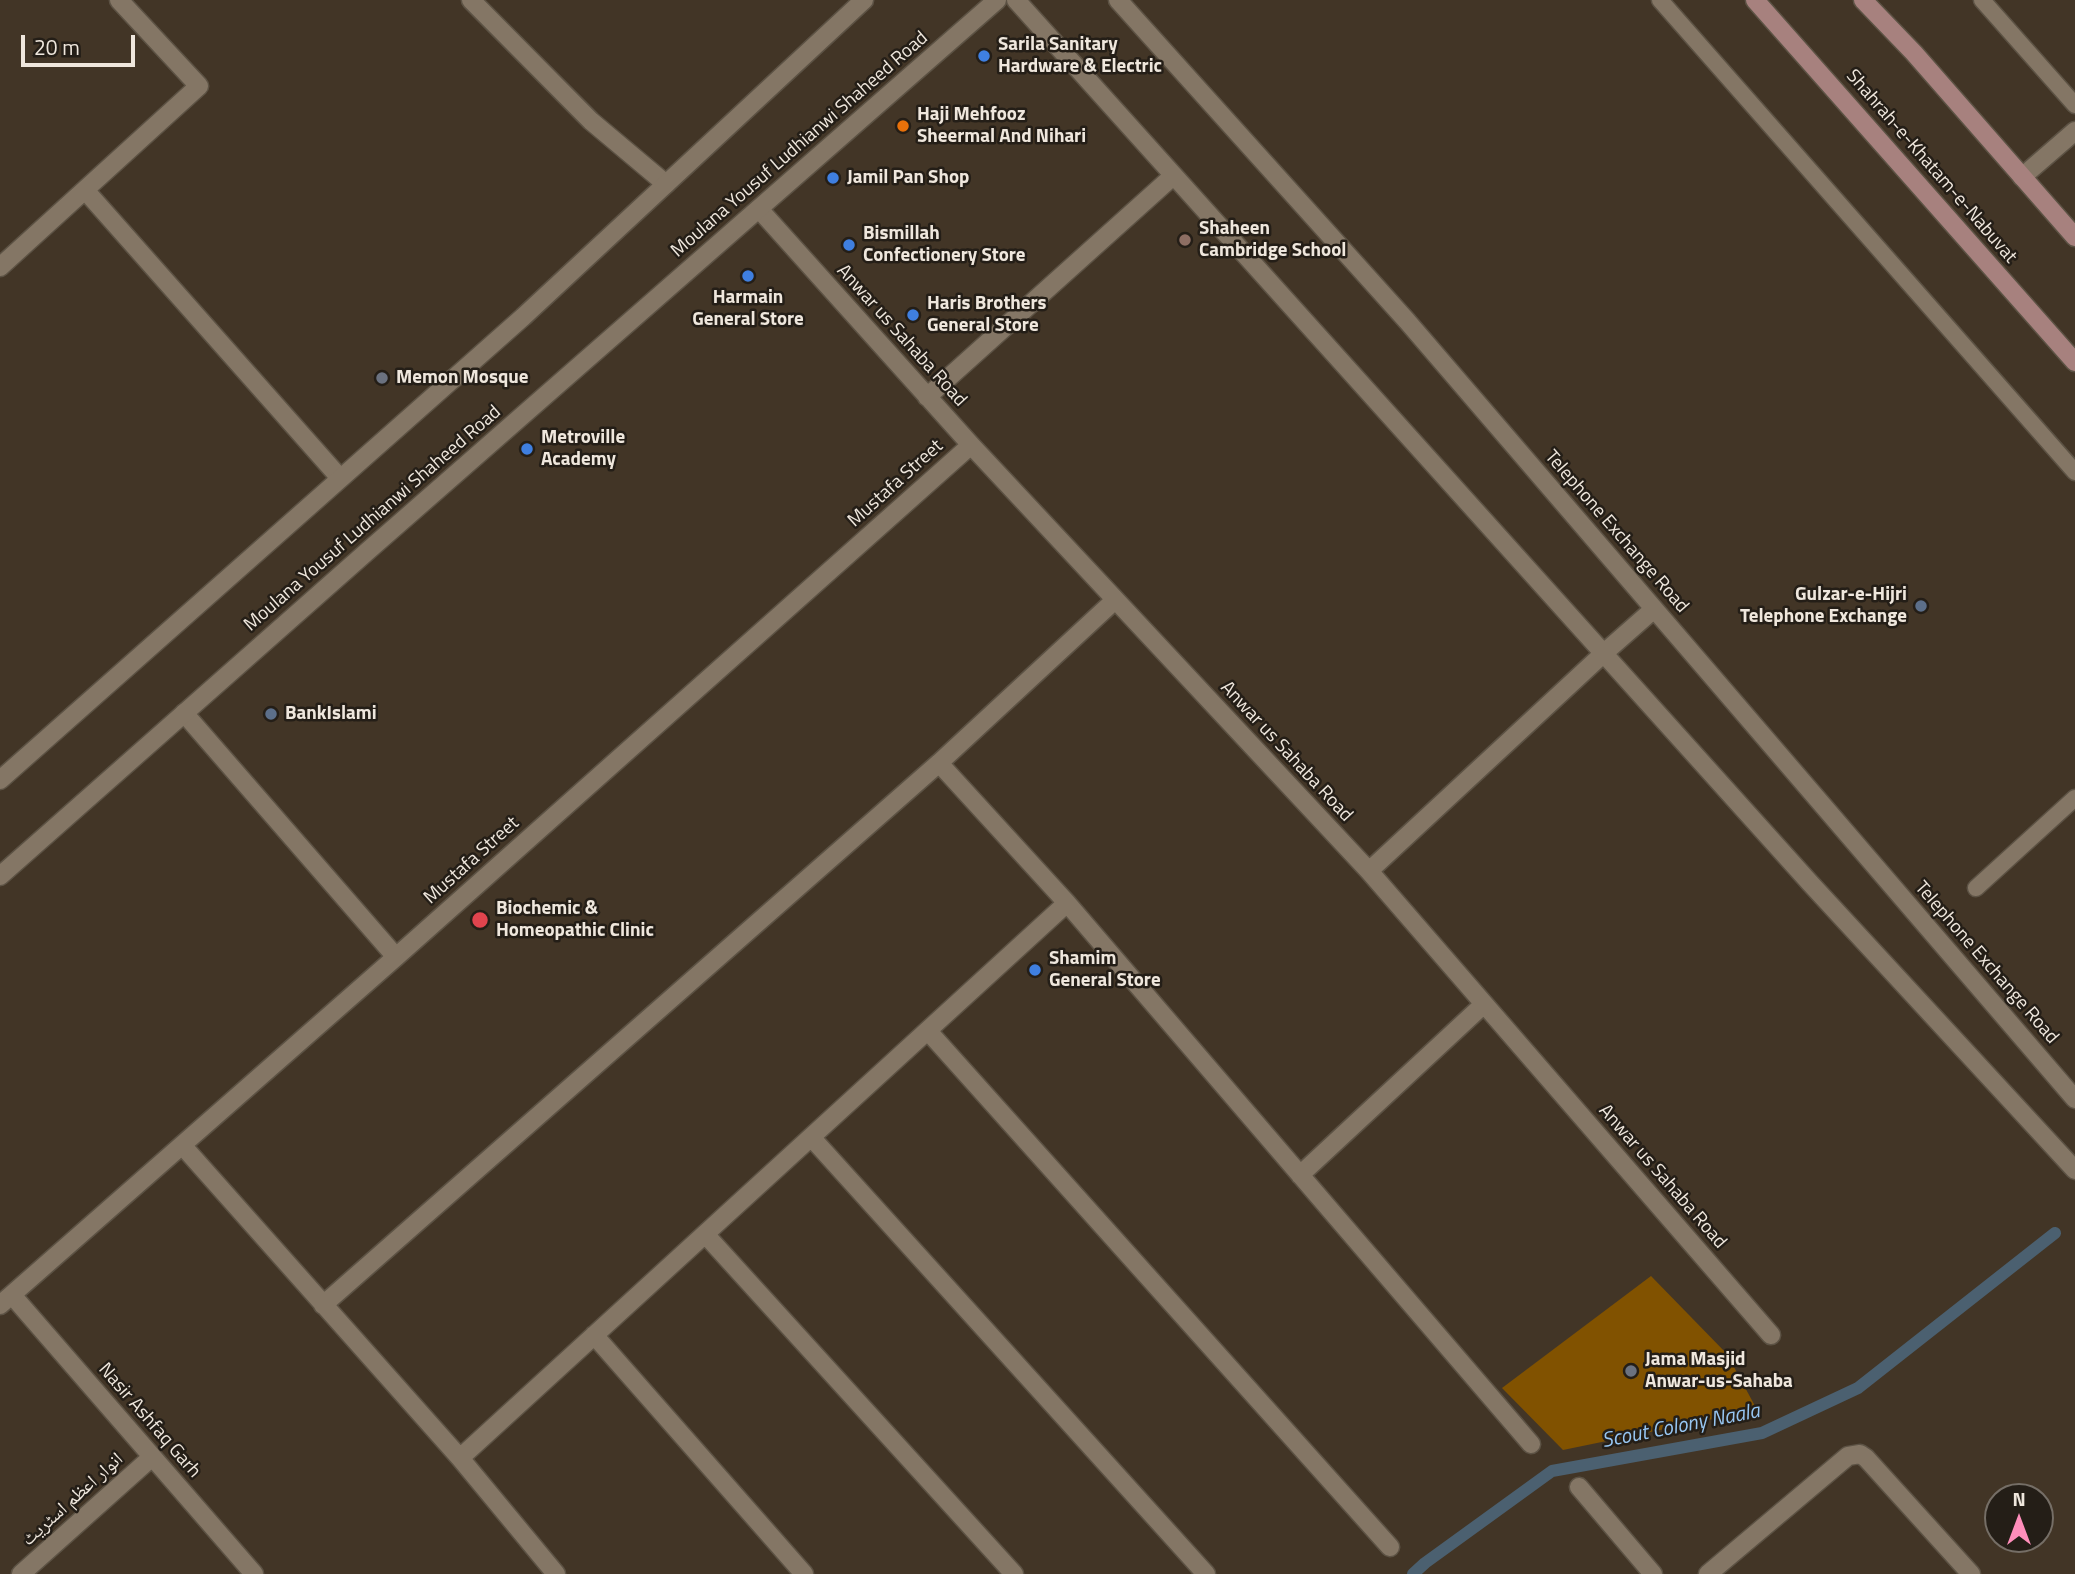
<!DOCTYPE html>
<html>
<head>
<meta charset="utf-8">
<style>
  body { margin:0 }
  #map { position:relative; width:2075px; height:1574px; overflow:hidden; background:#423526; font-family:"Titillium Web",sans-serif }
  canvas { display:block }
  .north { position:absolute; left:1984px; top:1483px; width:70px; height:70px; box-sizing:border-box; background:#241e17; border:2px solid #756e66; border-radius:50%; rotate:0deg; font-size:19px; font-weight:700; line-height:28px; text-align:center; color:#efe7dd }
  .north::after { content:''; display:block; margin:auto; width:24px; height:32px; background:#ff8ebb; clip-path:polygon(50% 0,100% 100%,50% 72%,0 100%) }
  .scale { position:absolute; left:21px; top:35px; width:114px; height:32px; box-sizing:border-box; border:4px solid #efe7dd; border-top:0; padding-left:9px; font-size:21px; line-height:24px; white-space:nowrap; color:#efe7dd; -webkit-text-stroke:5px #241e17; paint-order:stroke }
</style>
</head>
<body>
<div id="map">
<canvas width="2075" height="1574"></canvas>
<div class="north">N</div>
<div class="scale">20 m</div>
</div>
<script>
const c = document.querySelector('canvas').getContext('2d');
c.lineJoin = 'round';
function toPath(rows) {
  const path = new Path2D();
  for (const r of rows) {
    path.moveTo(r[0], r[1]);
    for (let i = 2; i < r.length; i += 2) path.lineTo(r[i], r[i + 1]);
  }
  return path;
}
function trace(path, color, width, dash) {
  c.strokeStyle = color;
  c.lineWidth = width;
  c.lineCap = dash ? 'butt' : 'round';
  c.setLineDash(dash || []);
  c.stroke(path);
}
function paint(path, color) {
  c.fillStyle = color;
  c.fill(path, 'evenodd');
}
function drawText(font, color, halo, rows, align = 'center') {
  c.font = font + ' "Titillium Web","Noto Naskh Arabic",sans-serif';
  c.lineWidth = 5;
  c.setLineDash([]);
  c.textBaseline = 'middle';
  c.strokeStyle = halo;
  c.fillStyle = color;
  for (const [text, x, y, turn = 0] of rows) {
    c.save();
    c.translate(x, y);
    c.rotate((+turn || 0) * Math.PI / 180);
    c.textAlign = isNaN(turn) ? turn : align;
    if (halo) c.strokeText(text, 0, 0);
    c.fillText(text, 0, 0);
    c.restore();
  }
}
trace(toPath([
  [1413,1574,1425,1563,1552,1471,1762,1433,1858,1388,2055,1233]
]), '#4b6070', 12);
paint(toPath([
  [1651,1276,1727,1354,1755,1406,1723,1417,1563,1450,1502,1388]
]), '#815200');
const service = toPath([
  [1660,0,2075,472],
  [1982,0,2075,105],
  [1976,888,2075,798]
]);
const minor = toPath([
  [471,0,591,121,666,184],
  [1016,0,1811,884,2075,1170],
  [1118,0,1407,321,2075,1099],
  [2022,177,2075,131],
  [85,190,340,478],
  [759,209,971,445,1369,871,1771,1335],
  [0,267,199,86,119,0],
  [927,397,1173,176],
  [184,713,396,957],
  [939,763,1067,903,1531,1444],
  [1369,871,1604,653,1654,609],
  [928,1031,1390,1547],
  [811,1137,1206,1574],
  [182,1145,460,1458,556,1574],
  [1300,1175,1484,1004],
  [705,1234,1014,1574],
  [12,1295,254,1574],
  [0,1305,396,957,971,445],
  [323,1305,939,763,1115,600],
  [594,1335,804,1574],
  [460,1458,1067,903],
  [1579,1487,1653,1574],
  [21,1574,152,1457],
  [1708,1574,1848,1456,1860,1454,1866,1458,1971,1574]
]);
const tertiary = toPath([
  [0,780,523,317,864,0],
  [0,876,370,549,997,0]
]);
const secondary = toPath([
  [1755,0,2075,362],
  [1863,0,1914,53,2075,237]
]);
trace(service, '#5c5244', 19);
trace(minor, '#5c5244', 21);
trace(tertiary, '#5c5244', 21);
trace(secondary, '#5c5244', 21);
trace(service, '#847665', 16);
trace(minor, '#847665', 18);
trace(tertiary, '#847665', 18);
trace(secondary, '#a7817e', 18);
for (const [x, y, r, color] of [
  [984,56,7,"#3f7fe0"],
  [903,126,7,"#e8710a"],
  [833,178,7,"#3f7fe0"],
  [1185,240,7,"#8d6e63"],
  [849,245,7,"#3f7fe0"],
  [748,276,7,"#3f7fe0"],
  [913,315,7,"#3f7fe0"],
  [382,378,7,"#6b7280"],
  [527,449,7,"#3f7fe0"],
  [1921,606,7,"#5c6f8a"],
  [271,714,7,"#5c6f8a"],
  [480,920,9,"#e0444e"],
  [1035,970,7,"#3f7fe0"],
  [1631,1371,7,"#6b7280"]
]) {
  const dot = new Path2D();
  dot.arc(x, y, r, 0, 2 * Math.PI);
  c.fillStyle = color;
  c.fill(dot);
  trace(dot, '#241e17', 2.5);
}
drawText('bold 19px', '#efe7dd', '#241e17', [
  ["Sarila Sanitary",998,45],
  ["Hardware & Electric",998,67],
  ["Haji Mehfooz",917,115],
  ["Sheermal And Nihari",917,137],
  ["Jamil Pan Shop",847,178],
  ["Shaheen",1199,229],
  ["Cambridge School",1199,251],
  ["Bismillah",863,234],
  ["Confectionery Store",863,256],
  ["Harmain",748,298,"center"],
  ["General Store",748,320,"center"],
  ["Haris Brothers",927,304],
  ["General Store",927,326],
  ["Memon Mosque",396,378],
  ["Metroville",541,438],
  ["Academy",541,460],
  ["Gulzar-e-Hijri",1907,595,"right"],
  ["Telephone Exchange",1907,617,"right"],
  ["BankIslami",285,714],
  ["Biochemic &",496,909],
  ["Homeopathic Clinic",496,931],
  ["Shamim",1049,959],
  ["General Store",1049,981],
  ["Jama Masjid",1645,1360],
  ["Anwar-us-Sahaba",1645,1382]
], 'left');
drawText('19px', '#efe7dd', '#241e17', [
  ["Moulana Yousuf Ludhianwi Shaheed Road",800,145,-41],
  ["Shahrah-e-Khatam-e-Nabuvat",1931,167,49],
  ["Anwar us Sahaba Road",901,336,48],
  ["Mustafa Street",896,484,-42],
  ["Moulana Yousuf Ludhianwi Shaheed Road",373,519,-41],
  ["Telephone Exchange Road",1616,532,49],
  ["Anwar us Sahaba Road",1286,752,47],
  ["Mustafa Street",472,861,-42],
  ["Telephone Exchange Road",1986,963,49],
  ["Anwar us Sahaba Road",1662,1177,49],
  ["Nasir Ashfaq Garh",149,1421,49],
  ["انوار اعظم اسٹریٹ",73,1500,-42]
]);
drawText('italic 21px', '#97c6f2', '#241e17', [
  ["Scout Colony Naala",1681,1427,-11]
]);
</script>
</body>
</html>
